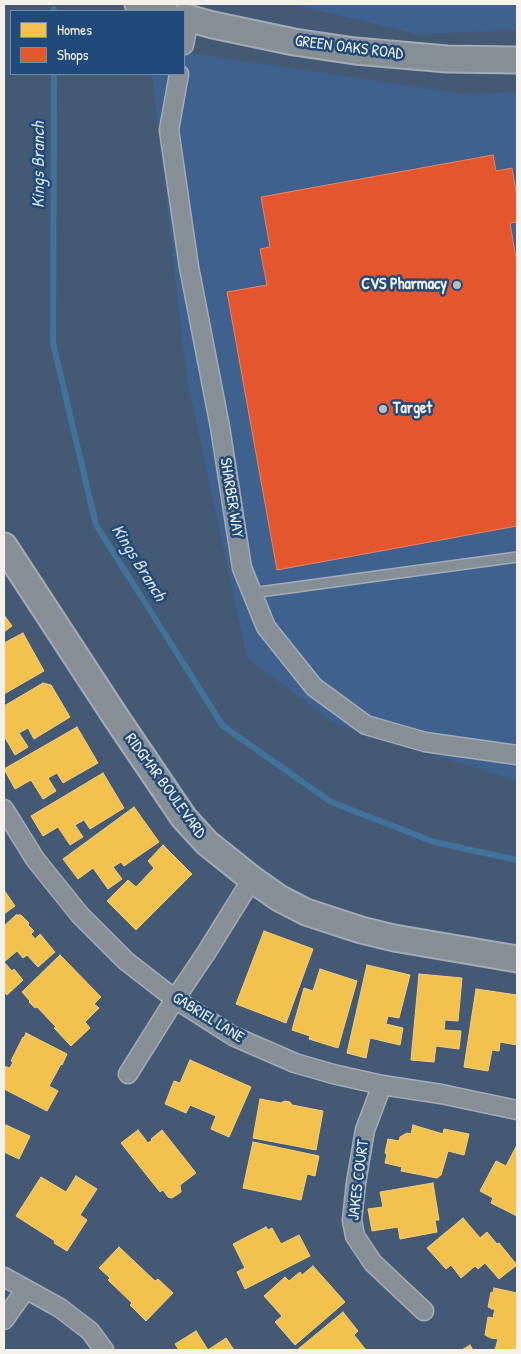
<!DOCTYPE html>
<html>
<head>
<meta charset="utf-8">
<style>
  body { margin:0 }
  #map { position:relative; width:521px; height:1354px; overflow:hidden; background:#445974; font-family:"Patrick Hand",sans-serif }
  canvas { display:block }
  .frame { position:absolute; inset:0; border:5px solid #f4f1e8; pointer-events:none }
  .legend { position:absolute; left:10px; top:10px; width:175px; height:65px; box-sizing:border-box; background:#1f4a7a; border:1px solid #748da6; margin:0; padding:6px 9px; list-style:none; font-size:15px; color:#f4f1e8 }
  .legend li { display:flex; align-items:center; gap:10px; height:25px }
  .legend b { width:25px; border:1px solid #748da6 }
</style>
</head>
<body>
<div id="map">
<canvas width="521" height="1354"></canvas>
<div class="frame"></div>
<ul class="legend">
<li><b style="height:14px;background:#f2c14e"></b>Homes</li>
<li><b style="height:14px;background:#e4572e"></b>Shops</li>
</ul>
</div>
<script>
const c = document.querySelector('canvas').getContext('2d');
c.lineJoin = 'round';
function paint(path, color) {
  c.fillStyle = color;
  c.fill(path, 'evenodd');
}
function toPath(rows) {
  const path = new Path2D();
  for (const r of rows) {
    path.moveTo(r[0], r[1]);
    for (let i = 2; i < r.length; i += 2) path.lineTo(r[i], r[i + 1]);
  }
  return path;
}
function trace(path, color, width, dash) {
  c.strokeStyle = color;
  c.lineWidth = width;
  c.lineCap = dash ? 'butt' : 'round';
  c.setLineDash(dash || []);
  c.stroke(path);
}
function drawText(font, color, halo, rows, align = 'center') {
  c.font = font + ' "Patrick Hand",sans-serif';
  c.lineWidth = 5;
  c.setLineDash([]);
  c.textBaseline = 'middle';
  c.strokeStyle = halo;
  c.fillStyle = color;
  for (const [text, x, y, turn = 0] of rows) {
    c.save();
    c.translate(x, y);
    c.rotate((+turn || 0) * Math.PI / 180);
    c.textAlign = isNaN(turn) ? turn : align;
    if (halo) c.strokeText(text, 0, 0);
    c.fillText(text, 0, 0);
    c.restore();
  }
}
paint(toPath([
  [291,4,517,4,517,30,417,34],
  [184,52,471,95,517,91,517,781,336,724,247,658,187,379,152,74,184,74]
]), '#3f618e');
const homes = toPath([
  [4,615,12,626,4,632,4,615],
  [23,633,44,671,4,694,4,643,23,633],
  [43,683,51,685,70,717,34,739,28,728,19,733,28,747,15,755,4,736,4,706,43,683],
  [77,727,98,763,63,783,57,773,48,778,56,791,43,799,31,780,15,789,4,769,77,727],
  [103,773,124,808,90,829,84,820,75,825,83,837,70,845,58,827,43,836,31,816,103,773],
  [134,807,159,842,124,866,121,862,113,867,122,879,108,889,93,868,78,879,63,859,134,807],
  [163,845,192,874,136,930,107,901,128,880,136,887,154,868,148,861,163,845],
  [4,890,15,906,4,914,4,890],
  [16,915,21,915,29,923,28,925,34,931,31,934,35,939,40,934,55,952,38,967,27,955,23,958,17,951,4,962,12,971,14,969,23,980,7,995,4,992,4,926,16,915],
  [264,931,313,949,286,1023,236,1004,264,931],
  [60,955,101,997,94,1004,99,1008,85,1022,90,1028,71,1046,54,1028,56,1027,37,1007,35,1008,29,1002,30,1001,22,992,60,955],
  [367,965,410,975,399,1018,388,1016,386,1024,403,1028,400,1045,370,1038,366,1058,347,1053,367,965],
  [320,969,357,981,338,1048,309,1039,310,1036,292,1030,304,988,313,991,320,969],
  [419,974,462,978,458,1021,445,1020,444,1030,461,1031,459,1049,436,1046,434,1062,411,1060,419,974],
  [476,989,517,995,517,1045,500,1042,499,1051,492,1050,488,1071,464,1067,476,989],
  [26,1033,67,1054,62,1065,61,1064,49,1086,58,1091,47,1111,4,1089,4,1066,10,1068,13,1062,11,1061,23,1037,24,1038,26,1033],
  [190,1060,251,1087,229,1137,211,1129,216,1116,190,1105,186,1113,165,1104,174,1081,180,1083,190,1060],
  [260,1099,281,1103,284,1101,290,1102,292,1105,323,1111,316,1150,253,1138,260,1099],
  [6,1125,30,1136,19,1159,4,1152,4,1130,6,1125],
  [413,1125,443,1134,444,1129,469,1134,464,1155,448,1151,441,1175,437,1178,401,1171,402,1167,385,1163,387,1154,385,1153,388,1139,399,1141,400,1137,407,1133,411,1134,413,1125],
  [138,1130,148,1143,152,1140,151,1139,162,1130,196,1173,180,1185,181,1192,172,1198,168,1197,163,1190,160,1192,121,1143,138,1130],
  [253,1142,319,1156,315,1176,307,1174,301,1200,243,1188,253,1142],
  [517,1145,517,1216,491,1203,493,1198,480,1191,496,1161,506,1166,517,1145],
  [76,1176,97,1189,80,1215,87,1220,67,1251,54,1243,55,1241,16,1216,41,1177,66,1192,76,1176],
  [433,1183,439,1220,435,1220,437,1232,400,1239,398,1227,372,1231,368,1209,383,1207,380,1192,433,1183],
  [463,1218,480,1238,487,1232,497,1244,499,1243,517,1265,499,1279,485,1263,478,1269,475,1266,461,1278,451,1265,446,1269,427,1248,463,1218],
  [266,1227,268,1230,272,1228,281,1244,299,1235,310,1256,245,1289,237,1272,245,1268,233,1244,266,1227],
  [119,1247,155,1281,158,1279,173,1293,146,1321,130,1305,132,1303,108,1280,110,1278,99,1268,119,1247],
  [313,1266,345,1302,295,1345,275,1322,282,1316,264,1296,285,1277,289,1281,300,1272,302,1275,313,1266],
  [494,1288,517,1293,517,1350,495,1350,498,1339,491,1338,485,1335,488,1317,493,1318,495,1309,491,1309,491,1308,488,1307,491,1292,493,1293,494,1288],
  [343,1312,358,1331,354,1335,366,1350,297,1350,343,1312],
  [196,1331,208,1350,226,1338,234,1350,179,1350,175,1344,196,1331],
  [470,1345,473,1350,462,1350,470,1345]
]);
paint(homes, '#f2c14e');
trace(homes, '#f3cf7c', 1);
const shops = toPath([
  [493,155,496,171,512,168,517,197,517,222,510,223,517,264,517,526,277,570,227,292,267,285,260,249,270,247,261,197,493,155]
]);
paint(shops, '#e4572e');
trace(shops, '#e98566', 1);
trace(toPath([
  [54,11,54,9],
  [54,74,53,343,96,525,223,726,331,802,434,842,517,860]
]), '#41729a', 6);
const lane = toPath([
  [252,593,517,557]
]);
const street = toPath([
  [184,45,189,18],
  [179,74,169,130,189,267,220,427,242,568,266,627,314,687,366,725,425,742,517,755],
  [4,809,35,859,80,915,126,961,175,999,233,1036,295,1063,333,1074,382,1085,441,1094,517,1110],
  [128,1074,175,999,206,953,252,879],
  [382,1085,365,1130,356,1183,352,1220,355,1236,373,1263,424,1311],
  [4,1277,60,1308,90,1331,104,1350],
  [4,1320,26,1289]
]);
const secondary = toPath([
  [138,4,165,11],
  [184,17,213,25,294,42,355,51,447,59,517,60],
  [4,546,117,719,184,818,207,843,252,879,279,898,306,912,361,930,394,938,517,959]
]);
trace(lane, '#a3acb6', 12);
trace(street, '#a3acb6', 21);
trace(secondary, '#a3acb6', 29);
trace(lane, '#878f96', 9);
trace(street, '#878f96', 18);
trace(secondary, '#878f96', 25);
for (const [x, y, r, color] of [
  [457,285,5,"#b6bcbf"],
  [383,409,5,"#b6bcbf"]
]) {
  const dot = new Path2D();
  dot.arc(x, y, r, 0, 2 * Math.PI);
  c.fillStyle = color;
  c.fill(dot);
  trace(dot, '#1f4a7a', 2);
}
drawText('16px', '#f4f1e8', '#1f4a7a', [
  ["GREEN OAKS ROAD",349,48,7],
  ["SHARBER WAY",231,498,81],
  ["RIDGMAR BOULEVARD",165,786,54],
  ["GABRIEL LANE",208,1018,32],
  ["JAKES COURT",359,1180,-83]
]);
drawText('bold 16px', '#f4f1e8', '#1f4a7a', [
  ["CVS Pharmacy",447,285],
  ["Target",393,409,"left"]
], 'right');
drawText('italic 18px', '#d9dedd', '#1f4a7a', [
  ["Kings Branch",39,165,-90],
  ["Kings Branch",138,563,58]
]);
</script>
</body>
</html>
